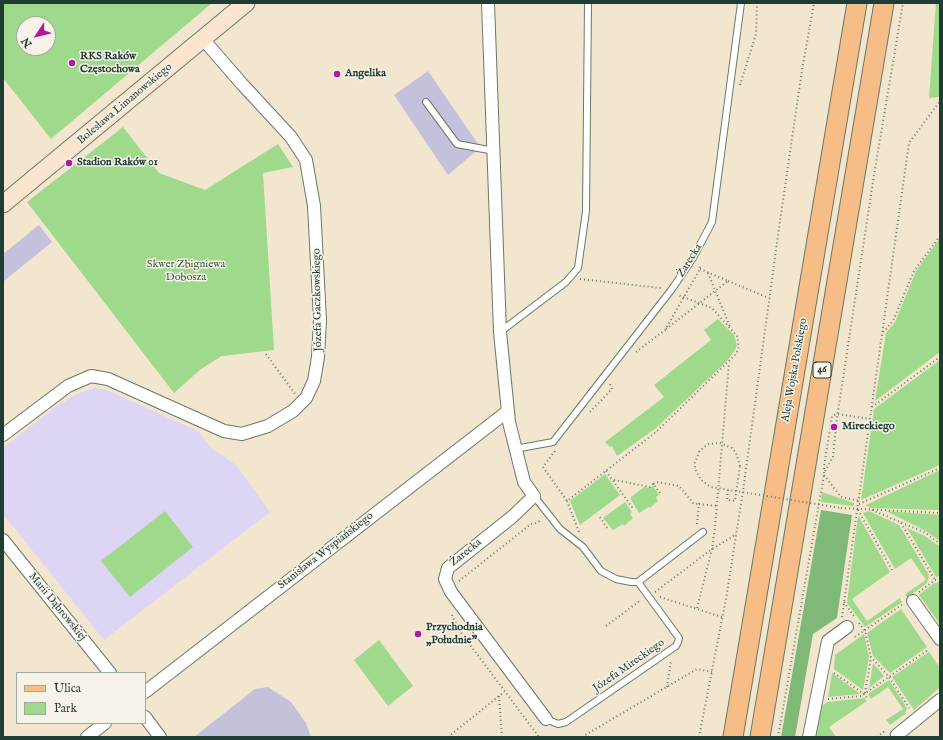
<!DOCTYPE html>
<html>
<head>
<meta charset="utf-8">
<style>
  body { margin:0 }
  #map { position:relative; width:943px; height:740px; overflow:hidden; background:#f3e6ce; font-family:"IM FELL English",serif }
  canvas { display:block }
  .frame { position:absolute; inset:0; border:4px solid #1f3d34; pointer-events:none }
  .legend { position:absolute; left:16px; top:672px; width:130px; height:52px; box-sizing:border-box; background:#f7f3e8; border:1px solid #a1aaa0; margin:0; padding:5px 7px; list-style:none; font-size:12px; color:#1f3d34 }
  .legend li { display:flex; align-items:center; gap:8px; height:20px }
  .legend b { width:20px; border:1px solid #a1aaa0 }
  .north { position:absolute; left:16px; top:16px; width:40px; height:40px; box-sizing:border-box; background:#f7f3e8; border:1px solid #a1aaa0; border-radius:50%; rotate:235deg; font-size:11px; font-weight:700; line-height:16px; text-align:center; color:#1f3d34 }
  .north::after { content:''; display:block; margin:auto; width:14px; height:18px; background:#b5179e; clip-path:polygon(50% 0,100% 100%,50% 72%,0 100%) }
</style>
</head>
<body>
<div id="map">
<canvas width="943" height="740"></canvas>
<div class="frame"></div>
<ul class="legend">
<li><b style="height:5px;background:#f6be86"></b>Ulica</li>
<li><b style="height:11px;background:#9fd98c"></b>Park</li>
</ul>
<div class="north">N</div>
</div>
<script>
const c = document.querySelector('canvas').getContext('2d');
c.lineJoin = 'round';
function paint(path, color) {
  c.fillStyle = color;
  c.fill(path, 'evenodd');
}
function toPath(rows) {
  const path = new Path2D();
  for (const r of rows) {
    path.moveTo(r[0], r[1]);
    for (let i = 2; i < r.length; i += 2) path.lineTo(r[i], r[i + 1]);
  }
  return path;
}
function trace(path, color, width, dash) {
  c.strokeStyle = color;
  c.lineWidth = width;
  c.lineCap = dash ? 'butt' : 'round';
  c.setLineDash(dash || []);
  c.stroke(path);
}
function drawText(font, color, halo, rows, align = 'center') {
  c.font = font + ' "IM FELL English",serif';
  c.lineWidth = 3;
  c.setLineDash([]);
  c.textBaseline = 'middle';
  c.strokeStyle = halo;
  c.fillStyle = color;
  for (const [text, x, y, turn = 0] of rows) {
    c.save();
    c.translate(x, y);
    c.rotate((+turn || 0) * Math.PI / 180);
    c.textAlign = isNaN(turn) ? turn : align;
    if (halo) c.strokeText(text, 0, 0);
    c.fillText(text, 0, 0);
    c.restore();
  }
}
paint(toPath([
  [94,388,107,390,198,431,211,448,236,465,270,512,104,640,3,514,3,448,57,406,77,394]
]), '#ded5f5');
paint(toPath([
  [428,71,478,144,475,152,448,175,394,95],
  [39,225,52,242,4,281,3,254],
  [268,687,291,702,306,723,311,737,194,737,255,689]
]), '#c3c1db');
paint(toPath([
  [3,3,212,3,51,139,3,78],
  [24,24,48,24,48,48,24,48],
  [936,3,940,3,940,85,939,97,929,98],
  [123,127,159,173,205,190,278,144,293,167,263,173,274,350,222,356,201,369,174,393,27,202],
  [940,238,940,352,875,401,886,333,895,322,916,271],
  [718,319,734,335,737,345,735,350,727,361,656,428,617,456,612,446,610,447,605,442,664,397,654,385,711,340,704,330],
  [940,360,940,465,861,500,874,409],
  [940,470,940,510,870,508,866,505],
  [605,474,620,495,580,525,570,501],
  [653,486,659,495,656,497,658,501,650,508,649,507,639,513,630,498,644,487,650,488],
  [822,492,854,503,854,506,821,502],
  [625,502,632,512,630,514,633,518,624,526,623,524,613,530,603,518],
  [165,511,193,547,130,597,101,561],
  [869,511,899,525,929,575,927,583,907,598,905,594,926,580,911,558,895,569,863,513],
  [886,511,940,515,940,541,926,531],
  [858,515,890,572,852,599,867,621,900,598,902,602,865,627,847,603],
  [907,528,925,536,940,547,940,576,936,577],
  [940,582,940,624,919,595,934,583],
  [901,609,927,647,890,673,873,656,867,633],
  [864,634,869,657,863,690,834,669,835,655],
  [379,640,413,686,388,706,354,660],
  [929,652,940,668,940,687,914,710,892,677],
  [873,663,884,676,869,688],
  [832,673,860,694,828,697],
  [889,680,907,708,905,714,890,725,886,720,903,709,888,687,871,699,868,694],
  [864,698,867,701,829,727,836,737,813,737,821,706,828,702]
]), '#9fd98c');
paint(toPath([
  [821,510,852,515,837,618,813,634,795,737,781,737]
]), '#7fb978');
const lane = toPath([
  [426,102,457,144,494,151],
  [500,332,566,282,578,268,586,211,588,3],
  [515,449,553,442,672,289,693,258,712,222,741,3],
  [534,496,560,529,583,547,601,571,616,579,631,582,638,582,703,532],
  [546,719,558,724,566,722,676,646,678,642,679,638,638,582]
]);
const street = toPath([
  [488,3,500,332,509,422,524,482,534,496,512,517,448,568,445,579,451,592,546,719],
  [3,435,68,386,91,376,108,379,224,431,242,434,268,426,293,411,306,398,314,381,318,357,320,320,314,206,306,160,291,137,242,84,203,39],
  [3,540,110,673],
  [913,601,940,639],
  [145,692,508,411],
  [145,717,160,737],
  [87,737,105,723],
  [809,737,828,641,847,627],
  [898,737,897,735,940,700]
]);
const secondary = toPath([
  [3,204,246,3]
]);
const primary = toPath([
  [733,737,857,3],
  [760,737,884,3]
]);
trace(lane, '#69786a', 8);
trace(street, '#69786a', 14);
trace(secondary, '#69786a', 19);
trace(primary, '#69786a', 21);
trace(toPath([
  [740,85,756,34,757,3],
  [708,273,730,327],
  [580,279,661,288],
  [728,281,769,298],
  [666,329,728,281,700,269],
  [883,332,893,321,914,271,940,236],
  [636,352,665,330,700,269,700,265],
  [266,354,295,394],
  [872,407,940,357],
  [590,412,612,389,610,384],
  [555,451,543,467,567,501,656,432,736,354,739,347,737,336,712,308,678,295],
  [606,471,634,510],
  [825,471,833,457,837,418,874,175,903,3],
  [824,475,841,497,859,501],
  [614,480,650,487,653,484,652,483],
  [728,490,727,500,735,501,740,466],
  [660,493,653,484,657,482,679,486,694,504,699,504],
  [567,501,579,532],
  [859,504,940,468],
  [841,508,940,513],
  [858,510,892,570],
  [872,510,926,533,940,544],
  [600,517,607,528],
  [901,523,935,580],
  [697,524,699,504,717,506],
  [459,581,531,524,537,523,541,520],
  [655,592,712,549,735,535],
  [919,592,935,580,940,579],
  [660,597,722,617],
  [844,602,855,618],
  [697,608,712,549,715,527,729,363],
  [452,615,459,630,539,737],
  [842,617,909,143,940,101],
  [859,623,865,631,871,657,889,677,909,708],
  [606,626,641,600],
  [855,637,903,604],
  [834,673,864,694,868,699],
  [667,687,671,661],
  [865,693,871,658],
  [499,696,502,737],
  [828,699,861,696,928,650],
  [448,737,504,692],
  [582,737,697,669,712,672],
  [699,737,726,599,743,491,780,221,802,70,814,3],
  [778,737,824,475,824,467,832,416,837,414,870,419],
  [877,737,886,730]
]), '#69786a', 2, [1, 3]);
trace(lane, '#fff', 6);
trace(street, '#fff', 12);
trace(secondary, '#fbe5cf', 17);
trace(primary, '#f6be86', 19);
trace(toPath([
  [740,466,736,453,732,448,720,443,709,444,704,447,699,452,695,463,695,469,701,480,711,487,841,508]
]), '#69786a', 2, [1, 3]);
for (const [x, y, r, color] of [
  [72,63,4,"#b5179e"],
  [337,74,4,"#b5179e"],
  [69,163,4,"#b5179e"],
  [834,427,4,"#b5179e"],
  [418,634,4,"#b5179e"]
]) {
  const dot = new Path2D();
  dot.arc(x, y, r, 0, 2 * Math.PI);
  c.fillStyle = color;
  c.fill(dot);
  trace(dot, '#f7f3e8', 1.5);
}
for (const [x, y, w] of [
  [822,370,18]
]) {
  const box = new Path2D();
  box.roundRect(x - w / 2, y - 8, w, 16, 3);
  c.fillStyle = '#f7f3e8';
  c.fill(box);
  trace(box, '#1f3d34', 1);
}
drawText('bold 10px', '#1f3d34', null, [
  ["46",822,370]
]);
drawText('bold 11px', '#1f3d34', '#f7f3e8', [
  ["RKS Raków",80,57],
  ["Częstochowa",80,70],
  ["Angelika",345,74],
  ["Stadion Raków 01",77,163],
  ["Mireckiego",842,427],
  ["Przychodnia",426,628],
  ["„Południe”",426,641]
], 'left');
drawText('11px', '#1f3d34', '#f7f3e8', [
  ["Bolesława Limanowskiego",125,104,-40],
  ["Żarecka",690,261,-58],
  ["Józefa Gaczkowskiego",318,300,-91],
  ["Aleja Wojska Polskiego",795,370,-80],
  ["Stanisława Wyspiańskiego",326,551,-38],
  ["Żarecka",466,553,-39],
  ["Marii Dąbrowskiej",57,607,51],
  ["Józefa Mireckiego",629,666,-35]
]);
drawText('11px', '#395c46', '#f7f3e8', [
  ["Skwer Zbigniewa",186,265],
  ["Dobosza",186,278]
]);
</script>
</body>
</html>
